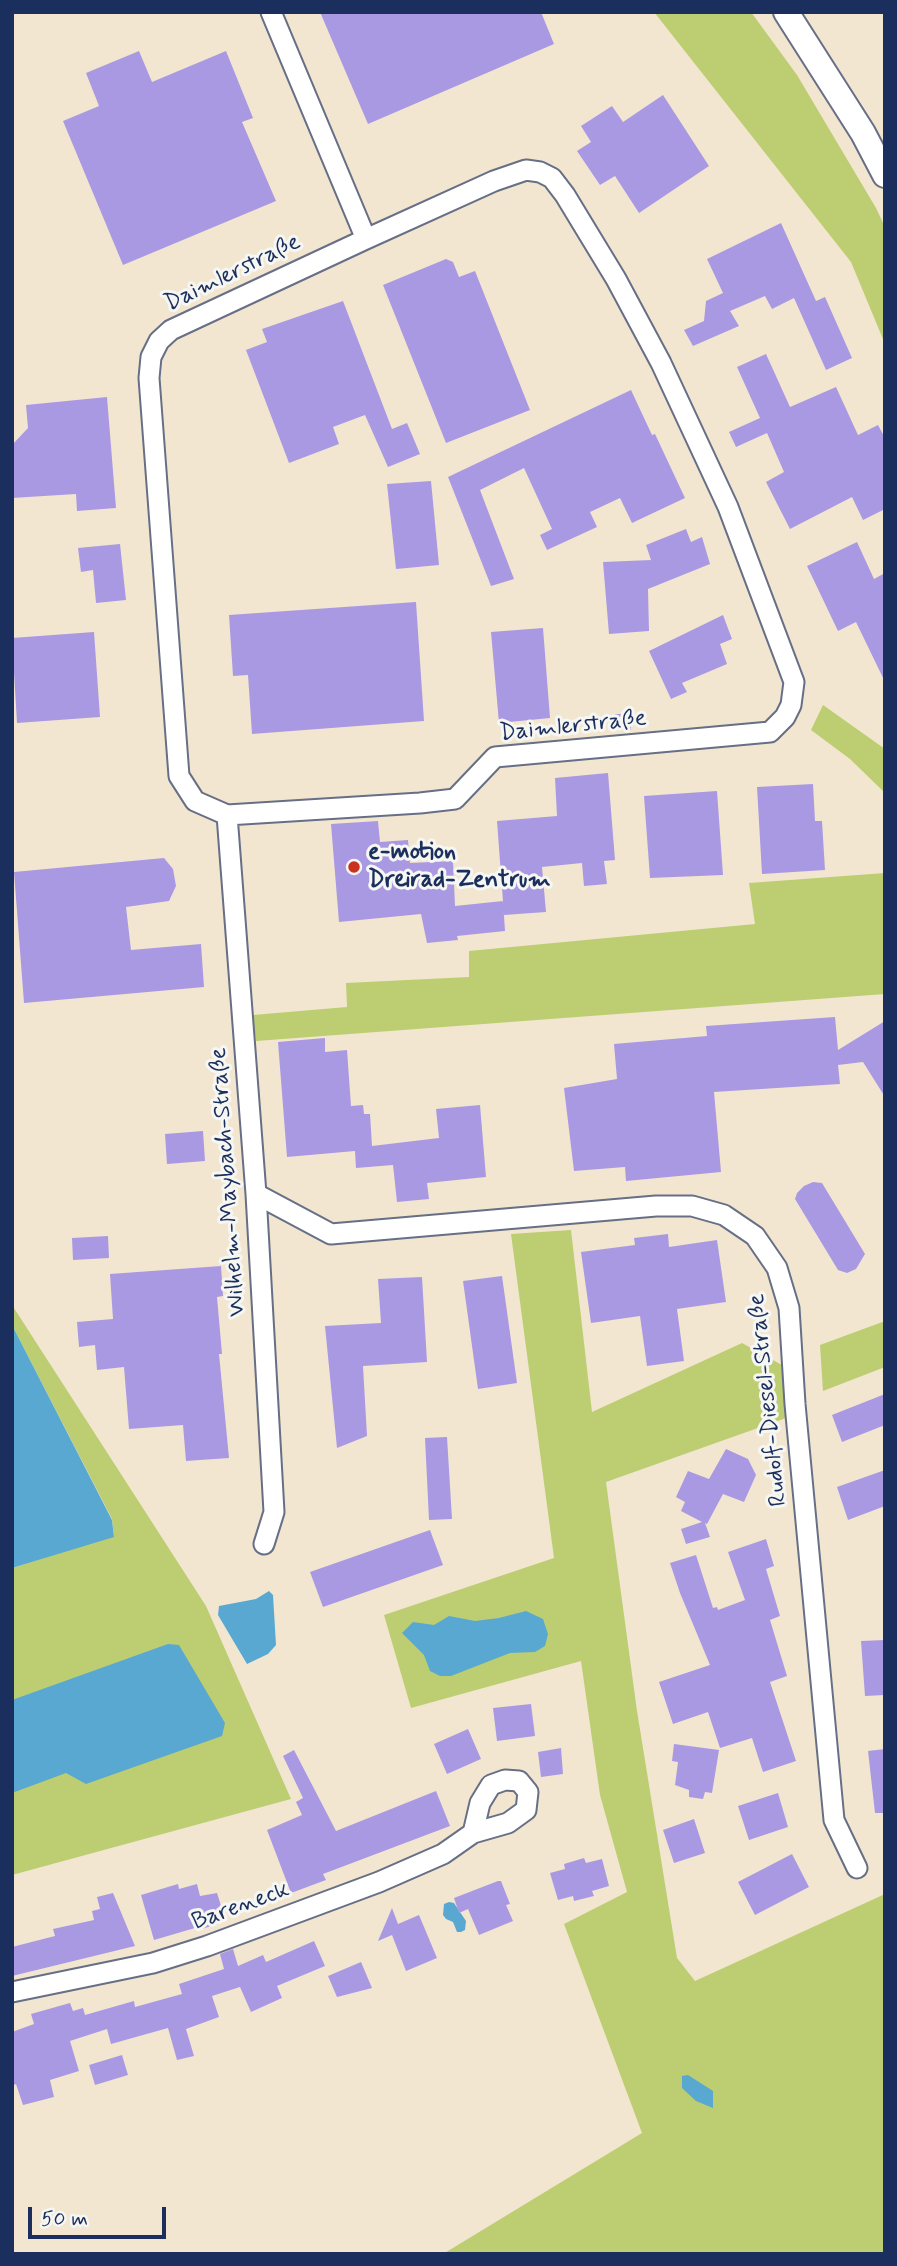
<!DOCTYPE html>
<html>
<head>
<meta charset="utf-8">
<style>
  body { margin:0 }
  #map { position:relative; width:897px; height:2266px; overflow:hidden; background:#f2e6d0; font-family:Mynerve,sans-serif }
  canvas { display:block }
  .frame { position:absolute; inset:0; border:14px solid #1b2f5e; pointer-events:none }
  .scale { position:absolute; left:28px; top:2207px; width:138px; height:32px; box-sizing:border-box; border:4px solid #1b2f5e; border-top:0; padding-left:9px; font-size:21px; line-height:24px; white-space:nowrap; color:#1b2f5e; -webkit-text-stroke:5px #f6f6f2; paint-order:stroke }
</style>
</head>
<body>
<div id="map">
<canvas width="897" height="2266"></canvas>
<div class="frame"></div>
<div class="scale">50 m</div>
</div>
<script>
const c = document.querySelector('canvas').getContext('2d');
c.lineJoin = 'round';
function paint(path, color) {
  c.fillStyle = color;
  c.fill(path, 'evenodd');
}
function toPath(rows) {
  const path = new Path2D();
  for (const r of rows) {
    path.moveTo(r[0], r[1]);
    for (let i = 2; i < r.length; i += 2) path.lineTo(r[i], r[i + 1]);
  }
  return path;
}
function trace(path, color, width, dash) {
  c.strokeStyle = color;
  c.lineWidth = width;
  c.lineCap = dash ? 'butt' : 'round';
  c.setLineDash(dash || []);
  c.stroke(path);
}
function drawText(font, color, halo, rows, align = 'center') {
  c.font = font + ' Mynerve,sans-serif';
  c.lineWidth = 6;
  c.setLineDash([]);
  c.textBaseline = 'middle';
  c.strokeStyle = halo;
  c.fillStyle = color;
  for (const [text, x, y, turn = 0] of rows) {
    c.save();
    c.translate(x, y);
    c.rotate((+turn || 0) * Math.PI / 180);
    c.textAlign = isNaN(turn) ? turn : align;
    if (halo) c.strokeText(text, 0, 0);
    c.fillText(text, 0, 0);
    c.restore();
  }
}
paint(toPath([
  [654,12,751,12,797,75,876,208,885,227,885,344,851,262],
  [823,705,885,749,885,793,850,759,811,730],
  [885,873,885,994,256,1041,253,1015,347,1007,346,983,469,977,469,951,755,924,749,883],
  [571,1230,592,1412,742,1343,782,1365,786,1418,606,1482,637,1711,677,1958,695,1981,885,1894,885,2254,443,2254,642,2133,564,1924,627,1892,600,1795,581,1661,411,1708,384,1615,554,1558,511,1234],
  [12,1305,206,1606,291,1799,12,1875,12,1568,114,1536,112,1519,12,1325],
  [885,1321,885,1367,823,1391,820,1345]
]), '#bcce71');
paint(toPath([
  [12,1325,112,1520,114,1537,12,1568],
  [269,1591,273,1595,276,1645,268,1654,247,1664,218,1615,219,1606,256,1599],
  [526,1611,543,1619,548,1634,545,1646,535,1652,510,1653,451,1676,440,1676,430,1671,424,1655,402,1633,413,1622,434,1625,449,1616,475,1621,499,1618],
  [168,1644,179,1645,225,1723,222,1736,86,1784,66,1773,12,1793,12,1700],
  [449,1902,454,1903,466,1921,465,1930,461,1932,457,1932,453,1922,446,1919,443,1915,444,1904],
  [688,2075,713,2091,713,2108,696,2101,682,2088,682,2076]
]), '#58a8d2');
paint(toPath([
  [320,12,541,12,554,44,368,124],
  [139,51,152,82,226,51,253,118,242,122,276,201,123,265,63,121,99,106,86,73],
  [663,95,709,166,639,213,615,176,600,185,577,151,591,142,581,126,612,106,623,122],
  [781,223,816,301,825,297,852,358,826,370,794,298,772,309,765,296,730,311,739,326,693,346,684,330,704,321,706,301,723,293,707,259],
  [446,259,453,262,459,277,475,271,530,410,446,443,383,285],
  [343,301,392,429,407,423,420,454,388,467,365,415,333,427,339,444,289,463,246,350,267,342,262,329],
  [766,354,790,407,836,387,858,435,878,425,885,438,885,509,863,520,852,497,790,529,766,482,784,472,767,433,736,447,729,432,760,418,737,367],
  [631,390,652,435,655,434,685,498,632,523,620,498,590,512,597,527,547,550,540,535,552,529,524,468,480,490,514,579,491,586,448,477],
  [107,397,116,508,77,511,76,494,12,498,12,445,28,428,26,405],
  [431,481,439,565,396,569,387,484],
  [686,529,691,542,702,537,710,564,648,589,649,631,609,634,603,562,651,560,646,545],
  [857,542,874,579,885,573,885,682,856,622,838,631,807,566],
  [120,544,126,600,96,603,93,570,81,572,78,548],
  [416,602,424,721,252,734,248,675,233,676,229,615],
  [723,615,732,639,720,644,727,664,682,683,687,692,671,699,649,651],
  [543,628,550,718,499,723,491,632],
  [94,632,100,717,17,723,12,638],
  [615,714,631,714,631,730,615,730],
  [608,773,615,860,604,861,607,884,584,886,582,863,542,867,546,912,504,915,497,821,557,816,555,778],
  [813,784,815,821,822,821,825,870,762,874,757,787],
  [717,791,723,875,650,878,644,796],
  [378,821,380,842,408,840,410,863,453,861,455,906,503,901,505,931,457,936,458,940,427,943,421,914,339,922,331,824],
  [164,858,173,869,176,886,169,901,126,907,131,950,201,944,204,987,24,1003,14,872],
  [835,1017,838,1050,885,1021,885,1097,863,1062,838,1065,840,1084,714,1092,721,1172,626,1181,625,1167,574,1171,564,1088,617,1079,614,1044,707,1036,706,1026],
  [325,1038,325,1052,347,1050,351,1106,363,1105,364,1114,370,1114,372,1146,439,1138,436,1109,480,1105,486,1177,427,1183,429,1199,397,1202,393,1165,356,1168,355,1151,287,1157,278,1042],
  [203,1131,205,1161,167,1164,165,1134],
  [813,1182,822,1183,865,1254,856,1269,847,1273,838,1270,795,1199,797,1193,804,1186],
  [668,1234,669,1247,717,1240,726,1302,677,1309,684,1361,647,1366,640,1316,591,1323,581,1252,635,1245,634,1238],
  [108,1236,109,1258,73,1260,72,1238],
  [221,1266,223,1296,217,1297,222,1354,219,1354,229,1458,186,1461,183,1425,129,1429,124,1367,97,1370,95,1345,79,1347,77,1322,113,1319,110,1274],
  [502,1276,517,1383,478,1389,463,1281],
  [422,1277,427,1362,363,1366,367,1436,337,1448,325,1326,381,1323,378,1279],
  [885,1394,885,1425,842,1442,832,1415],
  [447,1437,452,1519,429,1520,425,1438],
  [726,1449,748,1459,756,1475,744,1502,723,1494,707,1524,705,1523,710,1537,686,1544,681,1529,702,1522,681,1511,685,1502,676,1497,688,1471,709,1479],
  [885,1470,885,1506,848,1520,837,1487],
  [430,1530,443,1565,323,1607,310,1572],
  [766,1539,774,1566,766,1569,780,1616,770,1620,787,1676,770,1682,796,1761,763,1772,752,1738,720,1748,708,1712,673,1724,659,1682,710,1665,680,1593,670,1563,696,1555,713,1608,717,1607,718,1610,745,1600,728,1552],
  [885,1640,885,1695,865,1696,861,1641],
  [531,1704,535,1736,497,1741,493,1708],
  [468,1729,481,1759,447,1774,434,1744],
  [674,1744,719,1750,712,1793,705,1792,703,1799,689,1797,689,1790,675,1785,678,1762,672,1761],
  [561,1748,563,1774,541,1777,538,1752],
  [885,1749,885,1813,875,1813,868,1751],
  [294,1750,336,1831,436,1791,450,1826,323,1874,326,1880,291,1893,267,1830,302,1815,296,1802,303,1798,283,1756],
  [778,1793,788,1827,749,1840,738,1806],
  [694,1819,705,1853,674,1863,663,1830],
  [792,1854,809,1887,755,1915,738,1882],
  [584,1858,586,1863,602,1859,609,1886,592,1891,594,1896,574,1901,573,1896,558,1900,550,1873,565,1869,564,1864],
  [498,1881,501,1881,510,1904,506,1905,513,1921,479,1935,468,1909,459,1913,454,1898],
  [178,1884,179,1889,197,1884,200,1896,217,1893,223,1912,208,1917,211,1926,196,1931,195,1928,154,1940,141,1895],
  [113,1893,135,1946,12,1976,12,1947,55,1936,53,1929,94,1920,92,1911,100,1909,97,1897],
  [392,1908,398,1924,419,1915,437,1958,406,1971,392,1935,378,1941],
  [314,1941,325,1966,277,1986,282,1998,251,2012,240,1987,212,1996,219,2017,186,2029,194,2056,177,2060,168,2028,111,2044,107,2029,70,2041,79,2071,50,2080,54,2097,23,2105,16,2084,12,2086,12,2032,34,2024,31,2014,70,2003,73,2011,83,2008,85,2015,134,2001,135,2007,182,1994,179,1984,224,1969,220,1954,233,1949,238,1966,263,1955,266,1962],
  [361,1962,372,1988,337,1997,328,1976],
  [122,2055,128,2075,95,2085,89,2065]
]), '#a999e3');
const minor = toPath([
  [271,12,366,239],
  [526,170,540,172,552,178,565,195,616,279,661,363,728,507,794,682,791,705,785,717,770,732,495,757,455,799,420,803,227,815,195,801,179,776,149,378,151,357,159,341,171,330,366,239,494,181,526,170],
  [227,815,256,1194,274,1512,264,1544],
  [256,1194,331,1234,656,1206,692,1206,724,1215,755,1236,777,1268,789,1308,795,1404,834,1820,857,1868],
  [12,1992,153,1963,207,1946,379,1882,443,1854,473,1833,508,1823,526,1810,528,1792,519,1781,505,1780,491,1785,480,1803,473,1833]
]);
const major = toPath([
  [786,12,863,133,885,175]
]);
trace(minor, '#666f86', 23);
trace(major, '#666f86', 28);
trace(minor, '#fff', 19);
trace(major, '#fff', 24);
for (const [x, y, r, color] of [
  [354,867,7,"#c8321e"]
]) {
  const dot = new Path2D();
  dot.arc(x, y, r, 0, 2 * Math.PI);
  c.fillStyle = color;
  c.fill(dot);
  trace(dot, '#f6f6f2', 2.5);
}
drawText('24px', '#1b2f5e', '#f6f6f2', [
  ["Daimlerstraße",233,274,-26],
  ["Daimlerstraße",573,727,-6],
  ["Wilhelm-Maybach-Straße",229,1182,-94],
  ["Rudolf-Diesel-Straße",769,1400,-96],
  ["Bareneck",241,1907,-20]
]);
drawText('bold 24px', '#1b2f5e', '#f6f6f2', [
  ["e-motion",368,853],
  ["Dreirad-Zentrum",368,881]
], 'left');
</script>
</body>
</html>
